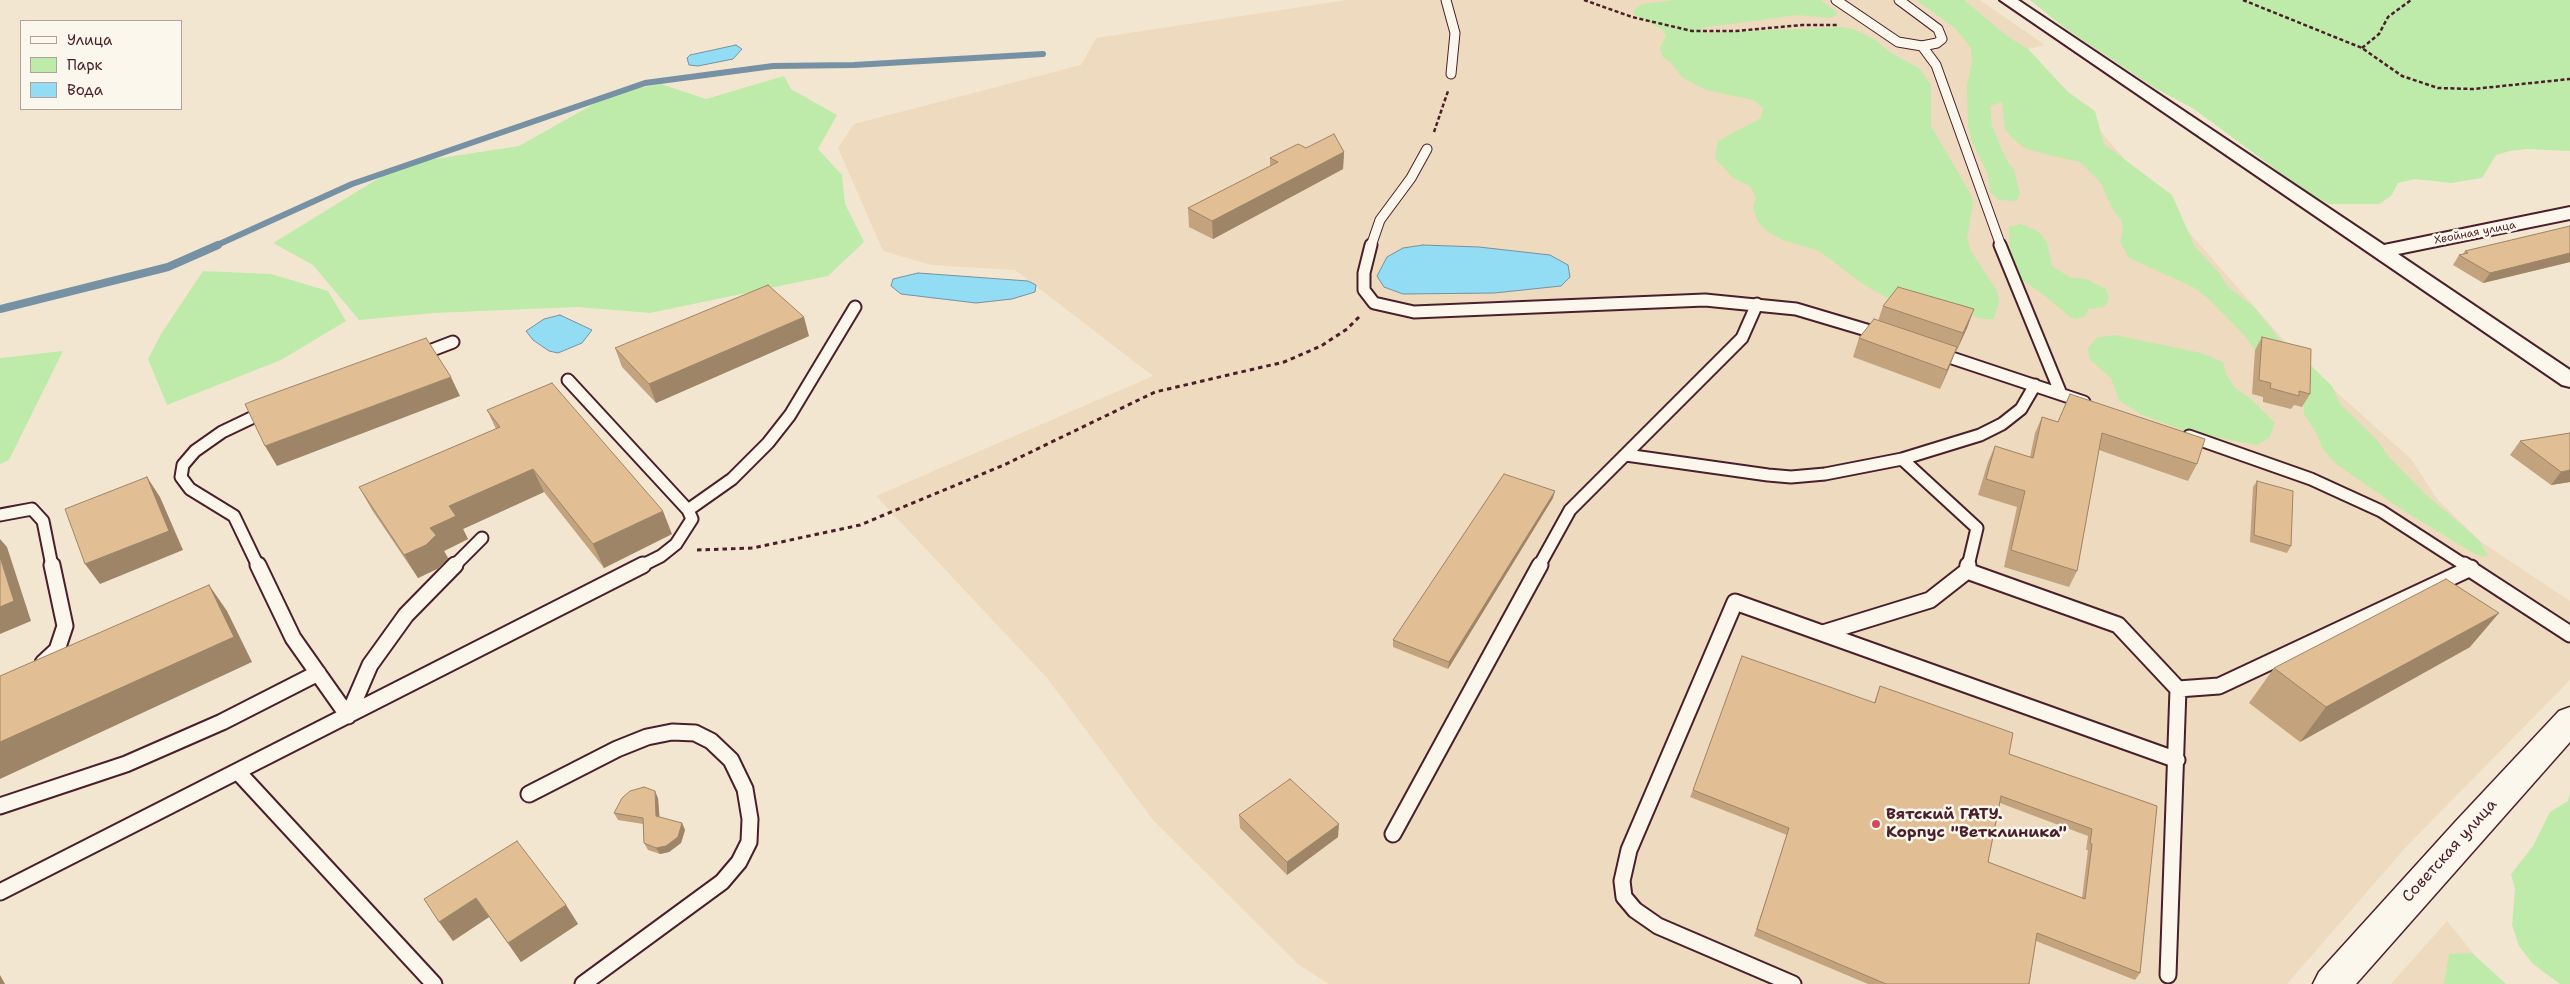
<!DOCTYPE html>
<html>
<head>
<meta charset="utf-8">
<style>
  body { margin:0 }
  #map { position:relative; width:2570px; height:984px; overflow:hidden; background:#f3e6d1; font-family:"Shantell Sans",sans-serif }
  canvas { display:block }
  .legend { position:absolute; left:20px; top:20px; width:162px; height:90px; box-sizing:border-box; background:#fbf7ec; border:1px solid #b4a19f; margin:0; padding:6px 9px; list-style:none; font-size:15px; color:#4a1f2b }
  .legend li { display:flex; align-items:center; gap:10px; height:25px }
  .legend b { width:25px; border:1px solid #b4a19f }
</style>
</head>
<body>
<div id="map">
<canvas width="2570" height="984"></canvas>
<ul class="legend">
<li><b style="height:6px;background:#fbf7ec"></b>Улица</li>
<li><b style="height:14px;background:#beeba9"></b>Парк</li>
<li><b style="height:14px;background:#92ddf3"></b>Вода</li>
</ul>
</div>
<script>
const c = document.querySelector('canvas').getContext('2d');
c.lineJoin = 'round';
function paint(path, color) {
  c.fillStyle = color;
  c.fill(path, 'evenodd');
}
function toPath(rows) {
  const path = new Path2D();
  for (const r of rows) {
    path.moveTo(r[0], r[1]);
    for (let i = 2; i < r.length; i += 2) path.lineTo(r[i], r[i + 1]);
  }
  return path;
}
function trace(path, color, width, dash) {
  c.strokeStyle = color;
  c.lineWidth = width;
  c.lineCap = dash ? 'butt' : 'round';
  c.setLineDash(dash || []);
  c.stroke(path);
}
function drawText(font, color, halo, rows, align = 'center') {
  c.font = font + ' "Shantell Sans",sans-serif';
  c.lineWidth = 5;
  c.setLineDash([]);
  c.textBaseline = 'middle';
  c.strokeStyle = halo;
  c.fillStyle = color;
  for (const [text, x, y, turn = 0] of rows) {
    c.save();
    c.translate(x, y);
    c.rotate((+turn || 0) * Math.PI / 180);
    c.textAlign = isNaN(turn) ? turn : align;
    if (halo) c.strokeText(text, 0, 0);
    c.fillText(text, 0, 0);
    c.restore();
  }
}
paint(toPath([
  [1347,0,1980,0,2045,45,2028,49,2303,362,2411,459,2438,500,2480,541,2570,601,2570,680,2406,847,2287,984,1329,984,1299,965,1153,820,1047,678,876,496,1153,376,1015,270,931,265,883,251,838,148,854,124,1081,65,1096,38],
  [2447,921,2498,984,2391,984]
]), '#eedabe');
paint(toPath([
  [1675,0,1820,0,1836,11,1837,15,1830,18,1797,15,1701,28,1707,33,1841,27,1853,29,1874,39,1891,53,1919,68,1931,85,1931,126,1971,195,1973,203,1967,239,1971,251,1997,291,1999,302,1994,319,1982,319,1947,308,1886,297,1864,285,1819,251,1783,240,1766,231,1757,220,1753,207,1756,198,1750,186,1733,178,1715,158,1718,141,1761,118,1763,108,1753,100,1706,90,1683,78,1671,63,1662,56,1660,48,1666,36,1663,30,1633,14,1636,8,1643,4],
  [1916,0,1964,0,2007,36,2028,49,2068,92,2095,111,2104,144,2172,195,2195,247,2219,273,2227,286,2255,308,2279,339,2299,354,2332,386,2340,404,2377,440,2389,457,2424,493,2480,541,2487,555,2482,557,2470,551,2398,507,2335,463,2322,448,2317,434,2304,414,2303,362,2255,350,2245,336,2208,298,2193,287,2129,258,2120,242,2123,230,2121,220,2112,208,2100,182,2080,162,2040,153,2025,148,2013,139,2005,129,2002,102,1990,106,1992,126,2006,159,2014,170,2020,194,2016,201,1999,200,1990,192,1988,174,1972,142,1968,125,1967,85,1972,62,1971,48,1955,28],
  [2030,0,2570,0,2570,151,2527,149,2510,151,2496,155,2482,178,2451,183,2415,179,2398,183,2391,196,2379,204,2329,204,2309,194,2194,109,2155,88,2066,29],
  [784,76,791,89,837,115,818,149,842,175,845,204,864,242,828,276,650,313,577,307,434,313,359,320,313,265,273,243,402,164,519,146,615,92,661,84,706,99],
  [2020,224,2038,231,2047,242,2052,266,2069,277,2086,279,2106,289,2109,298,2104,307,2088,309,2085,316,2077,319,2070,317,2044,295,2015,275,2010,262,2009,227],
  [203,271,271,274,328,291,346,321,281,360,167,405,148,359,161,334],
  [2115,335,2201,353,2223,362,2226,374,2235,388,2251,399,2275,423,2269,438,2257,445,2188,432,2140,414,2119,400,2111,378,2090,360,2088,349,2096,338],
  [63,351,9,460,0,464,0,358],
  [2570,792,2570,984,2560,984,2533,964,2519,946,2512,925,2515,889,2511,874,2533,846,2550,812,2568,801],
  [2472,953,2506,984,2444,984,2449,954]
]), '#beeba9');
const water = toPath([
  [736,45,742,49,733,59,698,66,689,65,687,58,690,55,736,45],
  [1423,245,1479,247,1550,255,1568,265,1570,277,1561,286,1494,293,1403,294,1384,287,1377,276,1387,257,1403,248,1423,245],
  [918,273,1028,281,1036,285,1035,292,1012,299,976,303,901,294,891,286,893,279,918,273],
  [560,315,592,330,582,343,558,353,549,351,533,340,526,331,544,319,560,315]
]);
paint(water, '#92ddf3');
trace(water, '#7591a3', 1);
trace(toPath([
  [215,246,352,184,645,83,773,66,854,65,1043,54]
]), '#7591a3', 6);
trace(toPath([
  [0,309,168,267,218,245]
]), '#7591a3', 8);
const laneFar2 = toPath([
  [1446,0,1455,33,1451,74],
  [1836,0,1898,42,1922,46,1937,43,1942,39,1938,29,1899,0],
  [1922,46,1936,65,2001,246],
  [1371,246,1380,220,1411,178,1427,149]
]);
const laneFar1 = toPath([
  [1371,245,1364,273,1364,290,1374,303,1414,312,1705,300,1796,309,1880,334],
  [2000,245,2061,394],
  [1937,353,2084,402],
  [419,355,453,342],
  [568,380,688,510,692,519,676,544,661,556,641,566],
  [2189,436,2311,479,2381,511,2466,566],
  [1626,455,1768,475,1791,477,1825,474,1902,459,1980,435,2002,424,2021,409,2035,385],
  [1902,459,1977,528,1968,566],
  [688,510,732,479,768,443,790,415,855,307],
  [0,515,32,509,43,521,52,566],
  [258,566,234,516,190,489,181,477,183,465,195,451,222,432,266,411],
  [454,566,482,538],
  [1539,566,1570,510,1742,338,1757,304]
]);
const lane = toPath([
  [258,565,293,638,348,716],
  [2464,565,2570,634],
  [1967,571,1968,565],
  [1823,633,1930,600,1967,571,2118,625,2178,689,2168,975],
  [43,663,57,650,65,626,52,565],
  [2178,689,2219,686,2471,568],
  [348,716,370,665,406,615,455,565],
  [238,772,434,984],
  [529,794,617,749,647,737,672,732,695,733,711,741,731,760,745,789,750,819,749,842,739,862,722,882,583,984],
  [0,806,126,764,222,722,318,673],
  [1393,834,1540,565],
  [0,892,643,565],
  [1793,984,1658,926,1635,910,1624,897,1622,881,1629,850,1735,602,2177,760]
]);
const street = toPath([
  [2000,0,2018,0,2384,245,2570,207,2570,219,2398,254,2570,370,2570,387,2562,385,2000,0]
]);
const secondary = toPath([
  [2570,707,2570,742,2356,984,2313,984,2319,972,2456,821,2559,711,2570,707]
]);
trace(laneFar2, '#4a1f2b', 11);
trace(laneFar1, '#4a1f2b', 15);
trace(lane, '#4a1f2b', 19);
trace(street, '#4a1f2b', 4);
trace(secondary, '#4a1f2b', 3);
trace(toPath([
  [1584,0,1632,17,1692,31,1736,31,1802,25,1838,25],
  [2243,0,2362,48,2402,76,2438,88,2473,89,2570,79],
  [2362,48,2379,34,2388,17,2411,0],
  [1434,132,1448,91]
]), '#4a1f2b', 2.5, [4, 2.5]);
trace(toPath([
  [697,550,753,548,860,525,1004,465,1155,392,1284,362,1321,346,1347,329,1359,317]
]), '#4a1f2b', 3, [4.5, 4]);
trace(laneFar2, '#fbf7ec', 9);
trace(laneFar1, '#fbf7ec', 11);
trace(lane, '#fbf7ec', 15);
paint(street, '#fbf7ec');
paint(secondary, '#fbf7ec');
paint(toPath([
  [1306,148,1344,152,1343,169,1213,239,1189,227,1188,208,1270,167,1270,158],
  [2570,226,2570,262,2483,283,2453,265,2459,255,2463,254,2465,251],
  [1883,306,1974,309,1967,328,1956,352,1955,352,1940,389,1853,357,1859,338,1878,321],
  [809,336,656,403,622,367,615,348],
  [2262,337,2310,394,2302,407,2294,405,2291,409,2263,402,2263,397,2252,394,2255,350],
  [2070,394,2197,464,2188,481,2099,450,2077,571,2069,587,2004,567,2017,507,1978,495,1988,462,1995,446,2030,457,2035,433,2042,417,2058,422],
  [487,410,672,534,604,568,544,492,463,529,468,539,444,551,448,558,439,568,418,578,372,510,359,487,496,429],
  [2570,433,2570,482,2551,485,2510,455,2520,441],
  [2257,481,2291,546,2287,553,2250,542,2253,487],
  [1553,498,1448,669,1393,647,1393,640],
  [2470,647,2300,742,2249,703,2274,668],
  [1880,686,2009,754,2157,806,2140,973,2135,980,2036,941,2029,984,1868,984,1754,936,1787,835,1690,797,1693,790,1874,703],
  [2000,803,2088,836,2086,850,2088,850,2082,898,1988,862],
  [658,798,659,817,682,823,685,830,681,843,669,852,660,854,648,850,644,843,643,824,618,820,614,813],
  [1239,815,1338,837,1287,875,1240,828],
  [424,899,566,905,578,924,521,962,489,917,453,941]
]), '#c2a37e');
paint(toPath([
  [1344,152,1343,169,1213,239,1212,221],
  [2570,253,2570,262,2483,283,2490,273],
  [1974,309,1967,328,1956,352,1963,333],
  [804,317,809,336,656,403,649,384],
  [1957,347,1950,366,1940,389,1947,370],
  [451,377,460,396,277,466,265,446],
  [533,469,544,492,463,529,468,539,444,551,448,558,439,568,418,578,404,555,430,528,449,506],
  [2570,470,2570,482,2551,485,2561,472],
  [147,477,160,497,183,550,100,584,85,564],
  [1555,491,1553,498,1448,669,1449,662],
  [663,511,672,534,604,568,593,544],
  [0,539,7,547,31,621,0,634],
  [209,585,227,611,252,662,0,779,0,742],
  [2499,613,2470,647,2300,742,2326,707],
  [655,791,658,798,660,823,656,816],
  [682,823,685,830,681,843,669,852,660,854,656,848],
  [1339,824,1338,837,1287,875,1287,862],
  [476,898,489,917,453,941,439,922],
  [566,905,578,924,521,962,508,943],
  [0,975,5,984,0,984]
]), '#9e8567');
const building = toPath([
  [1334,134,1344,152,1212,221,1188,208,1278,162,1270,158,1298,144,1306,148,1334,134],
  [2570,226,2570,253,2490,273,2459,255,2468,253,2465,251,2570,226],
  [768,285,804,317,649,384,615,348,768,285],
  [1898,287,1974,309,1963,333,1883,306,1898,287],
  [1874,319,1957,347,1947,370,1859,338,1874,319],
  [2262,337,2311,349,2310,394,2299,391,2299,396,2270,388,2271,383,2259,380,2262,337],
  [426,338,451,377,265,446,245,404,255,400,426,338],
  [552,383,663,511,593,544,533,469,449,506,456,516,430,528,436,535,426,545,404,555,359,487,500,427,487,410,552,383],
  [2070,394,2205,439,2197,464,2102,433,2077,571,2011,550,2025,491,1986,479,1995,446,2033,458,2042,417,2058,422,2070,394],
  [2570,433,2570,470,2561,472,2520,441,2570,433],
  [1504,474,1555,491,1449,662,1393,640,1504,474],
  [147,477,169,531,85,564,65,509,147,477],
  [2257,481,2293,491,2291,546,2254,535,2257,481],
  [0,557,14,601,0,607,0,557],
  [2446,579,2499,613,2326,707,2274,668,2446,579],
  [209,585,234,637,0,742,0,676,209,585],
  [1742,656,1875,703,1880,686,2013,733,2009,754,2157,806,2140,973,2037,933,2029,984,1886,984,1757,929,1789,828,1693,790,1742,656],
  [2001,796,2092,829,2090,843,2092,844,2085,899,1988,862,2001,796],
  [1290,779,1339,824,1287,862,1239,815,1290,779],
  [644,787,655,791,656,816,682,823,678,837,666,846,656,848,644,843,643,818,614,813,622,798,630,791,644,787],
  [517,841,566,905,508,943,476,898,439,922,424,899,517,841]
]);
paint(building, '#e1be93');
trace(building, '#9e8567', 1);
for (const [x, y, r, color] of [
  [1876,824,5,"#d1495b"]
]) {
  const dot = new Path2D();
  dot.arc(x, y, r, 0, 2 * Math.PI);
  c.fillStyle = color;
  c.fill(dot);
  trace(dot, '#fbf7ec', 2);
}
drawText('11px', '#4a1f2b', '#fbf7ec', [
  ["Хвойная улица",2475,233,-11]
]);
drawText('bold 16px', '#4a1f2b', '#fbf7ec', [
  ["Вятский ГАТУ.",1886,815],
  ["Корпус \"Ветклиника\"",1886,833]
], 'left');
drawText('16px', '#4a1f2b', '#fbf7ec', [
  ["Советская улица",2450,851,-48]
]);
</script>
</body>
</html>
